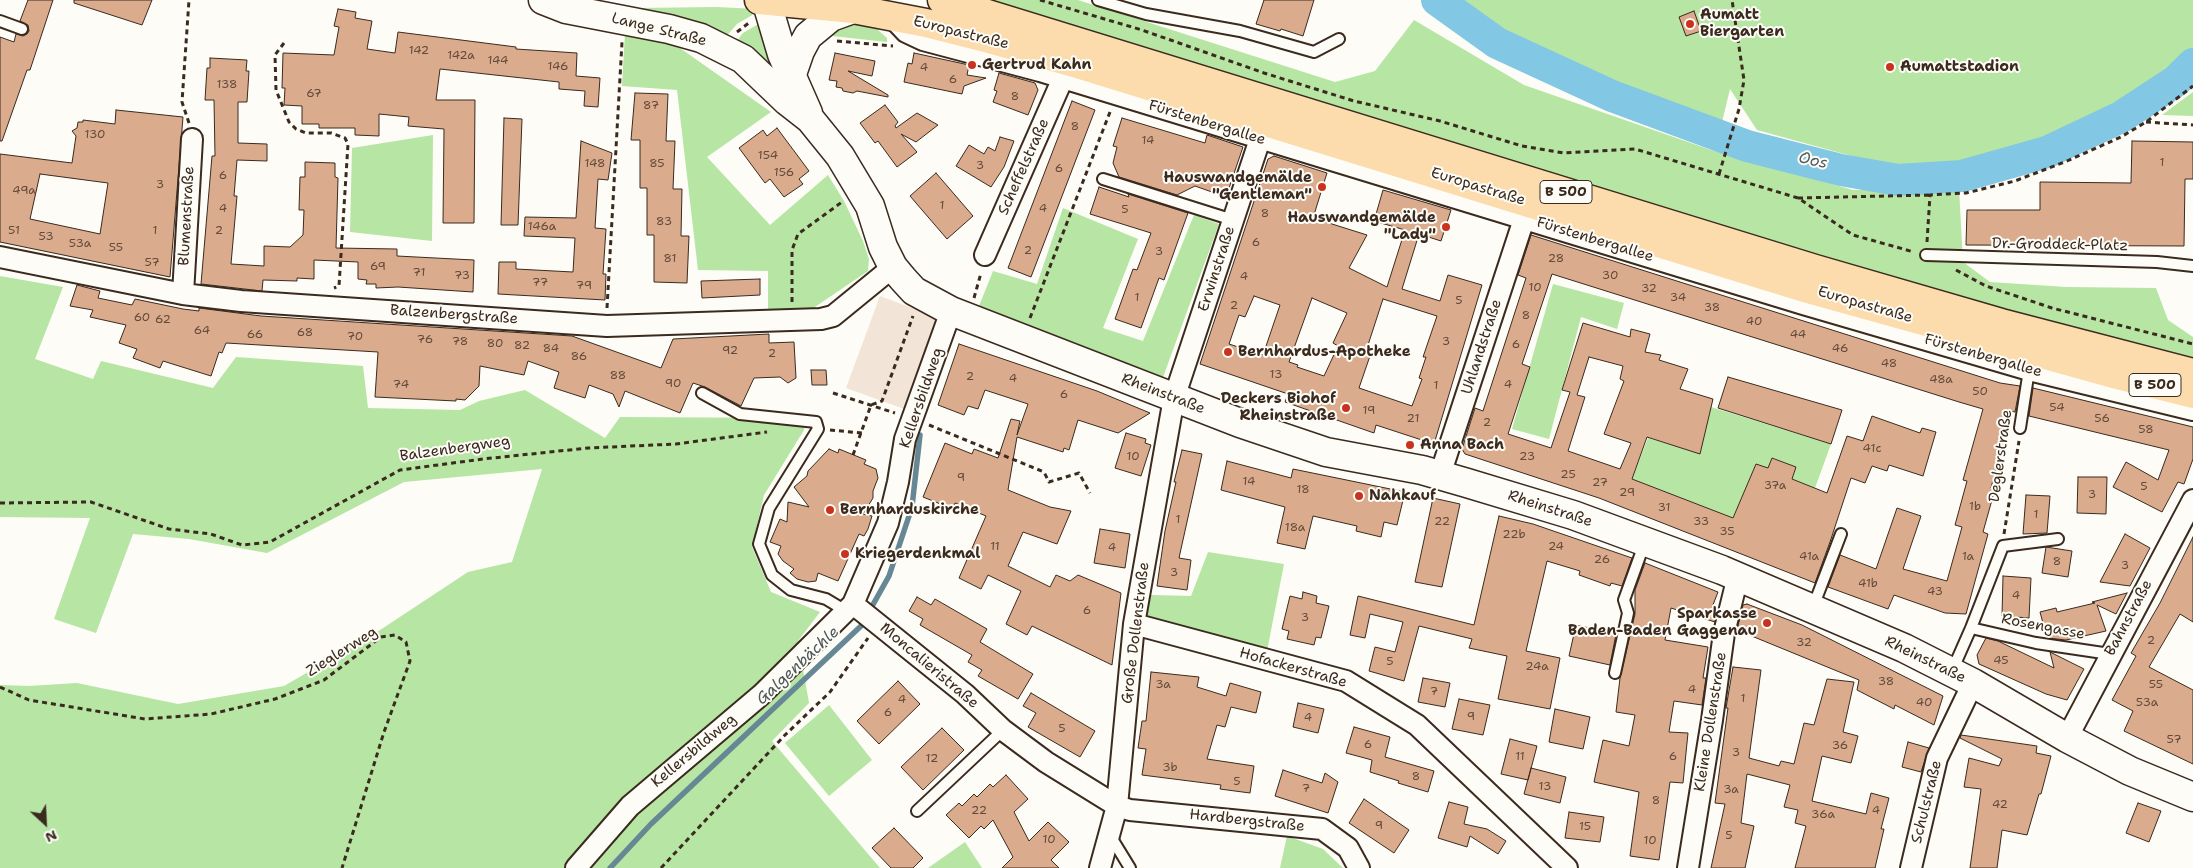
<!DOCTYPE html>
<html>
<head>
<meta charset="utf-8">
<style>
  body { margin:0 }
  #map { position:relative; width:2193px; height:868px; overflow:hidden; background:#fdfcf7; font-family:"Shantell Sans",sans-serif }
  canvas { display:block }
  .north { position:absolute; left:20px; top:798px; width:50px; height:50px; -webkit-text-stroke:4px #fdfcf7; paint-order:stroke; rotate:155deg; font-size:14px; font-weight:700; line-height:20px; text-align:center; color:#3b2a1e }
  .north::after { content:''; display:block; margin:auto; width:18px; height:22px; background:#3b2a1e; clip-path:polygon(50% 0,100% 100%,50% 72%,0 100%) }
</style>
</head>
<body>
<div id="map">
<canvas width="2193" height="868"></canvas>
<div class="north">N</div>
</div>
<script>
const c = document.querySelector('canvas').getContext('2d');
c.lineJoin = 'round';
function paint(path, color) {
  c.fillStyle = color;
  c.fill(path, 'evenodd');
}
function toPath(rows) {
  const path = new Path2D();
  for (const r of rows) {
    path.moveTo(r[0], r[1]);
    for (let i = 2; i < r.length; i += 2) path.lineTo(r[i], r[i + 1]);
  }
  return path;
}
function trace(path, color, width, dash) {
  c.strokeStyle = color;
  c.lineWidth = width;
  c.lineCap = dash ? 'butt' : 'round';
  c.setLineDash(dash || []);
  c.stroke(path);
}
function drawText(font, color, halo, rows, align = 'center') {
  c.font = font + ' "Shantell Sans",sans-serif';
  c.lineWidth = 4;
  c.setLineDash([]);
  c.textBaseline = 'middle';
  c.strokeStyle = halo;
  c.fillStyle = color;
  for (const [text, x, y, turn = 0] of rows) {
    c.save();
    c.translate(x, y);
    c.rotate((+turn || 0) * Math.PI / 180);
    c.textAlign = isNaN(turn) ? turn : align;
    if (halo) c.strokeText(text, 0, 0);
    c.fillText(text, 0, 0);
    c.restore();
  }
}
paint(toPath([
  [880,296,941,319,907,410,846,388]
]), '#f2e4d7');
paint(toPath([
  [974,0,1078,0,1335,82,1375,71,1414,20,1524,85,1711,150,1853,190,1959,188,1963,262,1990,282,2066,287,2156,288,2168,320,2193,337,2193,363,2016,317],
  [1451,0,2193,0,2193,51,2171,72,2126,105,2062,138,1975,166,1899,169,1757,130,1730,89,1722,122,1608,88,1499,33],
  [717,7,756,9,759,11,737,24,723,40,636,10,638,8],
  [762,22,778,73,733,46,743,33],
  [835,22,869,22,887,38,887,42,832,36,824,29],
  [625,33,677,46,771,112,707,157,770,225,828,175,844,201,863,241,869,259,868,271,809,311,768,313,768,271,698,270,677,90,622,86],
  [2193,92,2193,116,2162,115],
  [433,135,432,241,350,232,352,148],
  [1063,208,1138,239,1103,328,1143,341,1194,215,1219,224,1162,380,977,311,993,271,1037,284],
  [0,276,63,287,35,359,93,379,101,361,213,388,236,357,363,366,368,408,460,410,479,401,525,390,605,438,620,417,805,418,804,430,764,495,752,547,771,592,820,612,798,641,809,703,772,741,880,868,0,868,0,685,29,686,77,683,178,704,284,686,374,634,468,572,512,562,542,469,404,482,267,553,189,539,133,534,96,633,54,619,90,518,0,517],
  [1553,284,1624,303,1617,329,1581,317,1549,439,1512,429],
  [1711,407,1831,444,1815,488,1792,479,1796,467,1773,458,1768,468,1756,464,1733,518,1632,479,1648,438,1700,453],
  [1208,552,1284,564,1267,651,1146,621,1151,595,1191,596],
  [829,705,872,760,829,796,785,743],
  [1287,836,1323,849,1343,868,1280,868],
  [965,842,982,868,928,868]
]), '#b6e5a4');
trace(toPath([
  [610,868,651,824,861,626,889,576,912,507,920,435]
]), '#668894', 5.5);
trace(toPath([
  [1437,0,1497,43,1612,96,1747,146,1841,170,1898,180,1962,176,2047,152,2121,117,2176,81,2193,64]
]), '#82c7e3', 32);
const building = toPath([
  [28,0,53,0,30,70,27,70,2,141,0,141,0,37,14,42,16,34,23,36,27,34,29,31,28,25,20,21,28,0],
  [74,0,152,0,142,25,74,3,74,0],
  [1264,0,1314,0,1303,36,1281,29,1280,31,1256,24,1264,0],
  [338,9,356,12,355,18,372,21,367,49,395,53,398,32,516,47,516,49,577,53,576,76,600,78,598,107,584,106,585,91,559,89,559,82,440,69,436,100,475,100,474,223,443,223,444,129,408,126,409,117,379,114,379,136,355,135,355,128,319,128,319,124,302,124,302,106,284,105,285,88,282,88,283,53,334,55,339,27,334,26,338,9],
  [1694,11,1701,31,1686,36,1679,17,1694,11],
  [835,53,875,61,872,76,848,71,888,95,888,97,857,91,853,93,843,91,842,88,836,87,837,81,829,80,835,53],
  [914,53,969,65,967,75,986,78,964,86,962,94,904,82,908,63,912,64,914,53],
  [210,58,247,60,246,71,249,71,247,102,238,102,238,143,267,144,267,161,237,160,234,196,237,196,231,264,264,266,264,246,290,247,303,235,304,210,299,210,300,177,305,177,305,162,335,163,335,177,338,178,336,248,397,249,397,256,474,260,473,292,398,287,376,288,376,284,366,284,367,280,358,279,358,262,314,260,314,279,297,278,297,281,263,280,262,291,201,284,212,156,215,156,214,100,205,100,207,68,210,68,210,58],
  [999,73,1035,83,1038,90,1028,115,993,102,997,91,994,90,999,73],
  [635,93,668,94,666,141,675,141,673,189,682,189,681,236,689,236,687,283,654,282,654,235,647,235,647,188,640,188,640,140,631,140,635,93],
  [1072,101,1095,110,1031,277,1008,268,1072,101],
  [885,105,898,122,895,126,896,128,917,113,938,125,916,142,901,134,917,152,897,167,878,141,875,143,860,123,885,105],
  [116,110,183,117,170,277,0,242,0,154,72,163,76,136,72,131,77,128,78,122,83,122,83,120,115,124,116,110],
  [40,174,108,183,100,234,30,219,40,174],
  [504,118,522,119,518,225,501,225,504,118],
  [1122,118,1205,143,1207,135,1243,147,1226,197,1195,186,1177,195,1119,177,1113,163,1117,147,1113,146,1122,118],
  [777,128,809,171,799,179,803,184,784,197,770,179,765,183,739,148,763,130,767,136,777,128],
  [1000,137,1014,141,1004,167,991,187,956,166,969,145,984,154,988,147,995,151,1000,137],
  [581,141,612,153,608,180,598,179,595,228,606,229,603,274,606,274,605,300,498,294,499,262,516,262,516,269,573,272,575,238,524,236,525,217,576,218,581,141],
  [2132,141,2193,142,2193,179,2185,179,2184,246,1966,245,1967,210,2040,210,2040,182,2131,183,2132,141],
  [1274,156,1327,173,1313,218,1367,235,1349,268,1387,287,1405,230,1374,221,1383,190,1451,210,1441,241,1419,234,1402,289,1440,301,1448,275,1482,285,1434,444,1376,425,1374,433,1285,402,1288,394,1200,364,1268,159,1274,156],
  [1254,296,1280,305,1263,355,1229,344,1239,315,1245,317,1254,296],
  [1312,298,1347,313,1333,343,1338,346,1324,376,1297,367,1298,365,1289,362,1312,298],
  [1383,299,1437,316,1423,357,1426,357,1419,378,1422,379,1412,406,1359,388,1372,350,1367,348,1383,299],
  [936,173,973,216,947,239,910,196,936,173],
  [1099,187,1129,197,1128,194,1188,213,1164,280,1159,278,1141,328,1115,319,1133,269,1137,270,1151,233,1090,214,1099,187],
  [1531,235,2000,383,2020,386,2015,412,2010,411,1991,488,1995,489,1983,532,1988,534,1966,614,1945,613,1894,595,1888,609,1828,587,1840,555,1876,569,1897,508,1921,516,1903,569,1947,581,1962,527,1955,525,1967,481,1963,480,1983,409,1959,402,1552,274,1522,364,1530,367,1508,434,1551,448,1570,392,1562,390,1583,323,1630,337,1631,329,1650,334,1645,352,1661,355,1659,360,1688,369,1680,389,1713,399,1700,454,1647,437,1632,479,1733,518,1756,464,1768,468,1772,458,1796,467,1792,479,1827,493,1847,436,1863,441,1872,416,1920,433,1922,428,1936,432,1923,476,1889,465,1887,471,1872,466,1865,483,1851,478,1830,542,1815,583,1599,498,1465,454,1462,449,1475,408,1483,411,1526,278,1518,275,1531,235],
  [1589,357,1623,366,1620,379,1624,381,1604,434,1631,443,1620,469,1568,451,1585,397,1577,395,1589,357],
  [760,279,760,295,702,298,701,281,760,279],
  [77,285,100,291,98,298,132,305,135,299,183,309,199,311,199,308,261,316,572,336,661,368,673,339,769,334,769,343,794,342,796,378,788,383,780,377,754,378,741,406,705,387,693,383,680,413,625,391,619,407,613,394,589,385,585,398,554,388,559,372,528,361,524,375,480,366,479,386,465,400,456,399,456,401,375,397,378,352,226,343,222,353,219,352,211,376,163,361,160,368,133,358,137,349,119,343,126,325,90,317,93,310,70,306,77,285],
  [959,344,1097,391,1150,413,1118,433,1078,420,1069,450,1064,448,1063,452,1017,437,1008,490,1050,507,1071,511,1057,544,1023,532,1008,566,1050,587,1056,575,1070,581,1078,575,1121,593,1112,665,1032,626,1027,635,1006,624,1021,591,988,575,981,589,959,578,986,516,955,503,953,509,923,497,945,443,972,454,974,449,998,458,1011,419,1020,421,1017,435,1028,404,985,390,978,409,968,406,964,415,938,405,959,344],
  [811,370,826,370,827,385,812,385,811,370],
  [1728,377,1842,410,1831,444,1718,408,1728,377],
  [2033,388,2193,427,2193,459,2184,484,2178,482,2162,512,2113,487,2126,462,2158,480,2169,450,2029,416,2033,388],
  [1126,433,1146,439,1145,443,1151,445,1141,476,1115,468,1126,433],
  [829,449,838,453,839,449,866,460,864,464,876,469,878,478,873,491,873,498,863,514,872,516,868,529,864,536,859,534,838,581,818,573,816,581,808,582,797,579,790,573,794,569,783,561,778,554,781,546,770,542,780,519,787,522,788,502,809,507,794,487,807,476,808,471,829,449],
  [1182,450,1202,454,1179,558,1191,560,1187,590,1157,586,1165,531,1176,482,1174,482,1182,450],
  [1227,461,1291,478,1293,469,1405,492,1397,525,1384,522,1381,537,1356,531,1357,526,1313,516,1305,549,1277,543,1285,507,1221,490,1227,461],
  [2078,477,2107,477,2106,514,2077,513,2078,477],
  [2026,495,2050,496,2047,533,2023,534,2026,495],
  [1433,498,1460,504,1442,587,1415,582,1433,498],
  [1499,516,1533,524,1632,558,1622,586,1611,583,1610,586,1579,575,1580,571,1547,561,1526,651,1560,658,1550,709,1498,699,1507,656,1469,648,1472,639,1419,626,1404,681,1369,671,1375,647,1395,652,1403,622,1370,614,1365,638,1350,635,1358,596,1474,625,1499,516],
  [1100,529,1130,534,1125,568,1094,563,1100,529],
  [2125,534,2150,548,2130,586,2100,582,2125,534],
  [2193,537,2193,622,2180,614,2149,667,2193,690,2193,764,2124,731,2133,711,2112,700,2136,656,2131,653,2160,603,2193,537],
  [2046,547,2072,551,2068,577,2042,573,2046,547],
  [1645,563,1718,592,1709,615,1717,613,1715,622,1671,608,1665,640,1708,647,1703,678,1706,678,1702,705,1674,701,1669,732,1688,733,1683,783,1670,782,1659,860,1630,856,1639,792,1594,782,1603,740,1629,746,1635,715,1616,712,1620,678,1635,614,1635,590,1645,563],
  [2003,576,2031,578,2029,618,2002,616,2003,576],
  [1303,592,1317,596,1316,603,1329,606,1321,638,1316,637,1314,645,1287,639,1289,631,1282,629,1290,596,1302,599,1303,592],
  [2127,593,2116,614,2097,605,2106,631,2066,640,2047,638,2040,612,2056,608,2057,612,2095,603,2092,602,2127,593],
  [917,597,931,605,935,599,987,629,980,642,1033,674,1018,699,978,676,982,670,968,662,972,655,920,625,923,619,909,611,917,597],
  [1747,604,1802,625,1943,696,1934,725,1895,705,1894,709,1857,690,1859,680,1737,630,1743,605,1747,604],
  [1576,625,1616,634,1610,665,1569,656,1576,625],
  [1986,638,1998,641,2054,668,2050,652,2084,669,2067,700,2046,694,1979,664,1977,655,1986,638],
  [1733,667,1761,670,1749,758,1779,766,1781,761,1794,764,1804,723,1814,725,1827,679,1854,682,1843,732,1858,736,1851,763,1822,756,1812,801,1866,814,1871,793,1889,798,1881,829,1884,829,1875,868,1795,868,1806,826,1795,823,1798,810,1784,807,1790,785,1747,774,1741,823,1754,826,1745,868,1711,868,1725,804,1715,803,1728,708,1726,708,1733,667],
  [1151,672,1199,677,1197,687,1226,696,1230,683,1261,692,1256,713,1231,707,1225,727,1217,725,1207,759,1254,766,1250,793,1220,789,1221,785,1142,775,1146,749,1138,748,1142,721,1146,721,1151,672],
  [1423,678,1450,683,1445,707,1418,702,1423,678],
  [898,681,920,704,879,744,857,721,898,681],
  [1031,693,1095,731,1080,757,1028,727,1036,713,1023,706,1031,693],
  [1459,699,1490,705,1483,735,1452,729,1459,699],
  [1298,703,1324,709,1318,733,1293,727,1298,703],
  [1555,709,1590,717,1583,749,1549,742,1555,709],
  [1354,727,1390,737,1385,757,1434,771,1428,792,1398,783,1399,781,1370,772,1372,760,1346,753,1354,727],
  [942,728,964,750,923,790,901,767,942,728],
  [1961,735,2037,746,2036,753,2051,756,2041,794,2039,794,2027,835,2002,830,1997,868,1970,868,1981,789,1964,787,1969,758,1999,766,2002,759,1960,738,1961,735],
  [1510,739,1537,746,1528,780,1501,774,1510,739],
  [1908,742,1929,748,1921,772,1902,767,1908,742],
  [1531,768,1566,777,1560,803,1524,794,1531,768],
  [1283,770,1322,783,1325,773,1338,782,1328,813,1275,796,1283,770],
  [1006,775,1028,799,1014,812,1029,841,1048,822,1069,842,1051,860,1059,868,1002,868,1013,857,993,820,984,829,981,826,969,838,946,815,959,803,962,806,974,794,977,797,990,784,993,787,1006,775],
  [1364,799,1409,830,1394,853,1349,823,1364,799],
  [1449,802,1468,807,1464,824,1487,829,1506,841,1498,854,1470,836,1467,847,1438,838,1449,802],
  [2138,803,2161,811,2149,842,2126,833,2138,803],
  [1569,812,1604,817,1600,842,1565,838,1569,812],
  [894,828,923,858,913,868,891,868,872,848,894,828]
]);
paint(building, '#daab8c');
trace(building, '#3b2a1e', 1);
const lane = toPath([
  [1098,0,1146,14,1240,31,1314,52,1339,39],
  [0,21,22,29],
  [1103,179,1233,220],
  [1926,255,2157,262,2193,266],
  [702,393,740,414,816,422,818,429,769,508,759,544,772,575,791,590,826,599,846,611],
  [2020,428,2029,370],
  [1813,607,1841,534],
  [1971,628,2036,643,2110,654],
  [1952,671,1971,628,2003,546,2058,539],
  [1615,673,1628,613,1624,600,1645,542],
  [917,811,1003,730],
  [1111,837,1130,868]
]);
const street = toPath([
  [891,16,906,32,923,40,1040,71,1803,304,2029,370,2193,410],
  [985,255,1063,78],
  [0,257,183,294,241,301,607,326,821,319,833,316,893,267],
  [183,294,192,139],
  [1440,475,1524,219],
  [853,604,965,694,1003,730,1046,762,1117,806,1130,810,1322,829,1348,848,1359,868],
  [1134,624,1346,681,1417,725,1567,868],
  [2067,738,2193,500],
  [576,868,630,806,761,695,853,604,888,523,898,482,905,439,951,311],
  [1100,868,1117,806,1134,624,1174,398,1260,139],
  [1688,868,1712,720,1724,633,1738,576],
  [1911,868,1937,758,1973,683]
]);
const secondary = toPath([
  [543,0,566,9,669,29,701,38,743,59,787,101,810,119,840,156,870,206,883,247,893,267,903,279,914,291,951,311,1240,423,1326,452,1422,470,1467,483,1573,515,1722,570,1904,648,1973,683,2067,738,2130,771,2193,797],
  [766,0,782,54,808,113],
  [791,77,800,51,808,36,831,17,853,9]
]);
const primary = toPath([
  [759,0,853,9,926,23,989,39,1081,65,1808,289,2117,375,2193,394],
  [942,0,1815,269,2001,323,2193,373]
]);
trace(lane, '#3b2a1e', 14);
trace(street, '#3b2a1e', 24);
trace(secondary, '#3b2a1e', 31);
trace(primary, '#3b2a1e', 31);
trace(toPath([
  [1040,0,1142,30,1264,73,1354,101,1440,121,1522,146,1564,153,1635,149,1798,198,1853,235,1914,252],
  [737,32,750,22],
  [837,41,893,46],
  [284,43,275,55,276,90,289,122,296,129,306,133,331,133,345,138,348,144,339,286,334,288],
  [2146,122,2193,125],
  [189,123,182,102,189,0],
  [1719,174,1739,109,1744,80,1732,0],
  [1798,198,1930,195],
  [1927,242,1930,195,1966,193,2015,181,2067,161,2121,137,2146,122,2193,86],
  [1956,270,1986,286,2052,308,2193,344],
  [974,298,981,273],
  [792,302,792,250,798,234,842,202],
  [607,308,622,42],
  [1030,318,1110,112],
  [833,393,895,413],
  [929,425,1044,472,1049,482,1079,473,1090,493],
  [830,430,862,433],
  [853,455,871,405,882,401,913,316],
  [0,503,91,502,169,529,211,534,242,545,270,542,400,470,483,459,588,448,676,444,767,432],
  [2004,534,2019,441],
  [0,687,29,700,145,719,211,714,275,699,324,680,381,637,395,635,406,642,410,661,384,732,342,868],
  [661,868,785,735,830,692,868,638]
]), '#3b2a1e', 3, [5, 4]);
trace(lane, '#fdfcf7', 10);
trace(street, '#fdfcf7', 20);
trace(secondary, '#fdfcf7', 28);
trace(primary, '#fcdcac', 28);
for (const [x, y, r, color] of [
  [1690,24,5,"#c8321e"],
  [972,65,5,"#c8321e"],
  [1890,67,5,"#c8321e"],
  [1322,187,5,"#c8321e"],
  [1446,227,5,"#c8321e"],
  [1228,352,5,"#c8321e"],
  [1346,408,5,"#c8321e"],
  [1410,445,5,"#c8321e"],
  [1359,496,5,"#c8321e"],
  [830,510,5,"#c8321e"],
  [845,554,5,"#c8321e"],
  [1767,623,5,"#c8321e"]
]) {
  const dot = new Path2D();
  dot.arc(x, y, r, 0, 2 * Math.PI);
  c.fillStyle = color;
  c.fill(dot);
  trace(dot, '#fdfcf7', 2);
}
drawText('12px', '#634a3a', null, [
  ["142",419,51],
  ["142a",461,56],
  ["144",498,61],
  ["146",558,67],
  ["4",924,68],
  ["6",953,80],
  ["138",227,85],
  ["67",314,94],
  ["8",1015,97],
  ["87",651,106],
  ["8",1075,127],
  ["130",95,135],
  ["14",1148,141],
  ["154",768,156],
  ["1",2162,163],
  ["148",595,164],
  ["85",657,164],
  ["3",980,166],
  ["6",1059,169],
  ["156",784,173],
  ["6",223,176],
  ["3",160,185],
  ["49a",24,191],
  ["1",942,206],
  ["4",223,209],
  ["4",1043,209],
  ["5",1125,210],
  ["8",1265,214],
  ["83",664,222],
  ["146a",542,227],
  ["51",14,231],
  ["1",155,231],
  ["2",219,231],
  ["53",46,237],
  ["6",1256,243],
  ["53a",80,244],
  ["55",116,248],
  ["2",1028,251],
  ["3",1159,252],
  ["81",670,259],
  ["28",1556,259],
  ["57",152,263],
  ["69",378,267],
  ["71",419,273],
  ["73",462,276],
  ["30",1610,276],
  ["4",1244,277],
  ["77",540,283],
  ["79",584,286],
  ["10",1535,288],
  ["32",1649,289],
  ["1",1137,298],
  ["34",1678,298],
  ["5",1459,301],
  ["2",1234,306],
  ["38",1712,308],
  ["8",1526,316],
  ["60",142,318],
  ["62",163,320],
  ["40",1754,322],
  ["64",202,331],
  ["68",305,333],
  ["66",255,335],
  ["44",1798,335],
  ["70",355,337],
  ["76",425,340],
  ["78",460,342],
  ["3",1446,342],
  ["80",495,344],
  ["6",1516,345],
  ["82",522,346],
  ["84",551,349],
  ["46",1840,349],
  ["92",730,351],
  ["2",772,354],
  ["86",579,357],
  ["48",1889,364],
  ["13",1276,375],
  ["88",618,376],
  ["2",970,377],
  ["4",1013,379],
  ["48a",1941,380],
  ["90",673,384],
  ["74",401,385],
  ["4",1508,385],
  ["1",1436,386],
  ["50",1980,392],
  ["6",1064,395],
  ["54",2057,408],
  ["19",1369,411],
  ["21",1413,419],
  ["56",2102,419],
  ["2",1487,423],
  ["58",2146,430],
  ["41c",1872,449],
  ["10",1133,457],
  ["23",1527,457],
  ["25",1568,475],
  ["9",961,478],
  ["14",1249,482],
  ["27",1600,483],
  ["37a",1775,486],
  ["5",2144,487],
  ["18",1303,490],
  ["29",1627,493],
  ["3",2092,495],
  ["1b",1975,507],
  ["31",1664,508],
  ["1",2036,515],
  ["1",1178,520],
  ["22",1442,522],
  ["33",1701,522],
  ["18a",1295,528],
  ["35",1727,532],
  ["22b",1514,535],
  ["11",995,547],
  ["24",1556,547],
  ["4",1112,548],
  ["41a",1809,557],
  ["1a",1968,557],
  ["26",1602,560],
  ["8",2057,562],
  ["3",2125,566],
  ["3",1174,573],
  ["41b",1868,584],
  ["43",1935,592],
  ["4",2016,596],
  ["6",1087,611],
  ["3",1305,618],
  ["2",2151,641],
  ["32",1804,643],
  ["45",2001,661],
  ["5",1390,662],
  ["24a",1537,667],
  ["38",1886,682],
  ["3a",1163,685],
  ["55",2156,685],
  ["4",1692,690],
  ["7",1434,692],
  ["1",1743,699],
  ["4",902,700],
  ["40",1924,703],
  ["53a",2147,703],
  ["6",888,713],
  ["9",1471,717],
  ["4",1308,718],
  ["5",1062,729],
  ["57",2174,740],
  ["6",1368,745],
  ["36",1840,746],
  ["3",1736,753],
  ["11",1520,757],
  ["6",1673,757],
  ["12",932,759],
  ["3b",1170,768],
  ["8",1416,777],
  ["5",1237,782],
  ["13",1545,787],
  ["7",1306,789],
  ["3a",1731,790],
  ["8",1656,801],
  ["42",2000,805],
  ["22",979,811],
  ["4",1876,811],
  ["36a",1823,815],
  ["9",1379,826],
  ["15",1585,827],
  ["5",1729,836],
  ["10",1049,840],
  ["10",1650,841]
]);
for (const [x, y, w] of [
  [1566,192,52],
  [2155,385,52]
]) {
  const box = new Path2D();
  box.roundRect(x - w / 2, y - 11.5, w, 23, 4);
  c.fillStyle = '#fdfcf7';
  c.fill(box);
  trace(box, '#3b2a1e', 1);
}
drawText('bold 14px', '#3b2a1e', null, [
  ["B 500",1566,192],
  ["B 500",2155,385]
]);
drawText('bold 15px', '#3b2a1e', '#fdfcf7', [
  ["Aumatt",1700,15],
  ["Biergarten",1700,32],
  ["Gertrud Kahn",982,65],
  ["Aumattstadion",1900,67],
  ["Hauswandgemälde",1312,178,"right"],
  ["\"Gentleman\"",1312,195,"right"],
  ["Hauswandgemälde",1436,218,"right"],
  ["\"Lady\"",1436,235,"right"],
  ["Bernhardus-Apotheke",1238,352],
  ["Deckers Biohof",1336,399,"right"],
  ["Rheinstraße",1336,416,"right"],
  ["Anna Bach",1420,445],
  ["Nahkauf",1369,496],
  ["Bernharduskirche",840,510],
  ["Kriegerdenkmal",855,554],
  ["Sparkasse",1757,614,"right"],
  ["Baden-Baden Gaggenau",1757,631,"right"]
], 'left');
drawText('15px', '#3b2a1e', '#fdfcf7', [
  ["Lange Straße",659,30,14],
  ["Europastraße",961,33,14],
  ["Fürstenbergallee",1207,123,17],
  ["Scheffelstraße",1024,167,-66],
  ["Europastraße",1478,187,17],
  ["Blumenstraße",187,216,-87],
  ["Fürstenbergallee",1595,240,17],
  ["Dr.-Groddeck-Platz",2060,245,1],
  ["Erwinstraße",1217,269,-72],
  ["Europastraße",1865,305,16],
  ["Balzenbergstraße",454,315,4],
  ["Uhlandstraße",1482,347,-72],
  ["Fürstenbergallee",1983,356,16],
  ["Rheinstraße",1163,394,21],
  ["Kellersbildweg",922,398,-71],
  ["Balzenbergweg",455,449,-8],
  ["Deglerstraße",2001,456,-82],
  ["Rheinstraße",1550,509,18],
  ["Bahnstraße",2129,618,-62],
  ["Rosengasse",2043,627,11],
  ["Große Dollenstraße",1136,633,-83],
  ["Zieglerweg",342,652,-32],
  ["Rheinstraße",1925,660,26],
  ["Moncalieristraße",929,666,40],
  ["Hofackerstraße",1293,668,16],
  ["Kleine Dollenstraße",1711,722,-81],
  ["Kellersbildweg",694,751,-40],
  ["Schulstraße",1927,802,-76],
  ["Hardbergstraße",1247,821,6]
]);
drawText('italic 16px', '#505959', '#fdfcf7', [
  ["Oos",1813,161,13],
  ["Galgenbächle",798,666,-43]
]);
</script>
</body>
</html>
